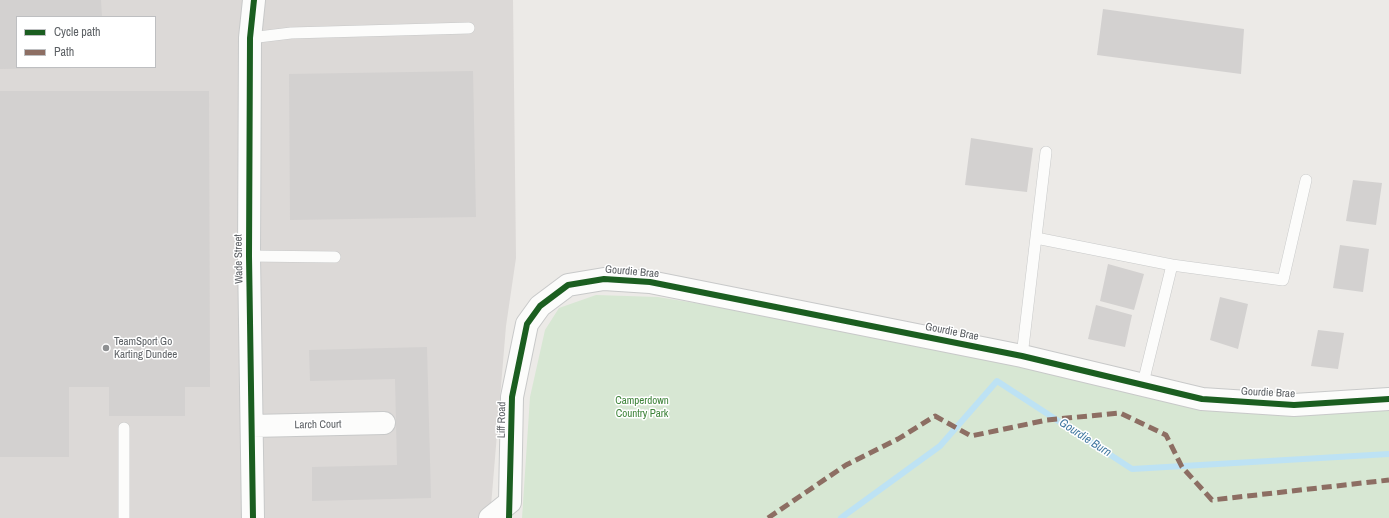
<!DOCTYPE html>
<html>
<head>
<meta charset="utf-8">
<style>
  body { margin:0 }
  #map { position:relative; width:1389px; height:518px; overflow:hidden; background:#eceae7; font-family:"Archivo Narrow",sans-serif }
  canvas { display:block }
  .legend { position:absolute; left:16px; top:16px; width:140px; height:52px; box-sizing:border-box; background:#fff; border:1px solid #bebfc1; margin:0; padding:5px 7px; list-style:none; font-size:12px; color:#5c6064 }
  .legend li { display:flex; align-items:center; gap:8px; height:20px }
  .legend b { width:20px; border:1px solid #bebfc1 }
</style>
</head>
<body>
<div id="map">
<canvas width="1389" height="518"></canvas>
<ul class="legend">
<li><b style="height:5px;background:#1b5e20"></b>Cycle path</li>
<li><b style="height:5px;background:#8d6e63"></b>Path</li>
</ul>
</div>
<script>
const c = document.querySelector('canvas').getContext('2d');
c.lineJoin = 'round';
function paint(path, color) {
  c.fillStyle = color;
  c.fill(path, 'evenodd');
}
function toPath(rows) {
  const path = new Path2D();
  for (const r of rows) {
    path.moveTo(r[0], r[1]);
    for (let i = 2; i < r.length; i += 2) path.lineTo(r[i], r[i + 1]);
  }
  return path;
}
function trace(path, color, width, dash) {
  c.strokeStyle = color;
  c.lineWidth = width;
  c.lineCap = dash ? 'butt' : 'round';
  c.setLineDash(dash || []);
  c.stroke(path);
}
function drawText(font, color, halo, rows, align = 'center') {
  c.font = font + ' "Archivo Narrow",sans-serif';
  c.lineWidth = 3;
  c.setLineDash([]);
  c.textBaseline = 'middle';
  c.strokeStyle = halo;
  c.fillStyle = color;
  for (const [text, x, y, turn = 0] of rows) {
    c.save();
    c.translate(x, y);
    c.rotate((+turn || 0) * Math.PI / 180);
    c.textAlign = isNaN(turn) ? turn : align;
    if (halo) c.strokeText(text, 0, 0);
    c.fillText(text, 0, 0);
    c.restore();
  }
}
paint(toPath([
  [0,0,513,0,516,258,506,326,490,518,0,518],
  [17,17,155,17,155,67,17,67]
]), '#dcd9d7');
paint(toPath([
  [596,295,658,297,1022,356,1202,399,1389,399,1389,518,522,518,530,397,545,330,559,308]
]), '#d7e7d3');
trace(toPath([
  [841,518,940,446,997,381,1132,469,1389,454]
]), '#bde2f4', 6);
paint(toPath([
  [0,0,101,0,102,17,17,17,17,67,72,68,0,69],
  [1103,9,1244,29,1241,74,1097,55],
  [473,71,476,217,290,220,289,74],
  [0,91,209,91,210,387,185,387,185,416,109,416,109,387,69,387,69,457,0,457],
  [971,138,1033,148,1027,192,965,185],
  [1353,180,1382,183,1376,225,1346,221],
  [1340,245,1369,249,1363,292,1333,288],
  [1108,264,1144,274,1134,310,1100,301],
  [1220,297,1248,304,1238,349,1210,340],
  [1096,305,1132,315,1125,347,1088,339],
  [1318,330,1344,333,1338,369,1311,366],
  [427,347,431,498,312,501,312,467,397,465,395,379,310,381,309,350]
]), '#d3d1d0');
const service = toPath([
  [250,38,291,33,469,28],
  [1036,238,1172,265],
  [249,256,335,257],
  [1022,356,1046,152],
  [1143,383,1172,265,1283,280,1306,180],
  [124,518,124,428]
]);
const minor = toPath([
  [252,426,384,423],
  [253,518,249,256,250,38,254,0]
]);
const tertiary = toPath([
  [490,518,510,502,512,397,527,324,540,306,568,285,604,279,650,282,1022,356,1202,399,1294,405,1389,399]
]);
trace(service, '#c8c9c9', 12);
trace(minor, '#c8c9c9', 24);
trace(tertiary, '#c8c9c9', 24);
trace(service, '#fcfcfb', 11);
trace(minor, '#fcfcfb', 22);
trace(tertiary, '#fcfcfb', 22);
trace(toPath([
  [768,518,846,465,898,439,935,416,971,436,1047,420,1120,413,1166,435,1182,467,1212,500,1389,480]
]), '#8d6e63', 5, [10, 5]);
trace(toPath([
  [253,518,249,256,250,38,254,0],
  [509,518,512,397,527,324,540,306,568,285,604,279,650,282,1022,356,1202,399,1294,405,1389,399]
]), '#1b5e20', 6);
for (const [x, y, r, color] of [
  [106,348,4,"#8e9092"]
]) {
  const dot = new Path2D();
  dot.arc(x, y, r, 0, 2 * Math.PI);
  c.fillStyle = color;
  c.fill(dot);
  trace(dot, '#fff', 1.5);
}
drawText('11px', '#5c6064', '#fff', [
  ["Wade Street",239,259,-91],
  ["Gourdie Brae",632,272,5],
  ["Gourdie Brae",952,332,11],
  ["Gourdie Brae",1268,393,3],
  ["Liff Road",502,420,-89],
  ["Larch Court",318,425,-1]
]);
drawText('11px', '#5c6064', '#fff', [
  ["TeamSport Go",114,342],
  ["Karting Dundee",114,355]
], 'left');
drawText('11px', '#3f843b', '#fff', [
  ["Camperdown",642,401],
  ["Country Park",642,414]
]);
drawText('italic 12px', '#447aa2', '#fff', [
  ["Gourdie Burn",1085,438,33]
]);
</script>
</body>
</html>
